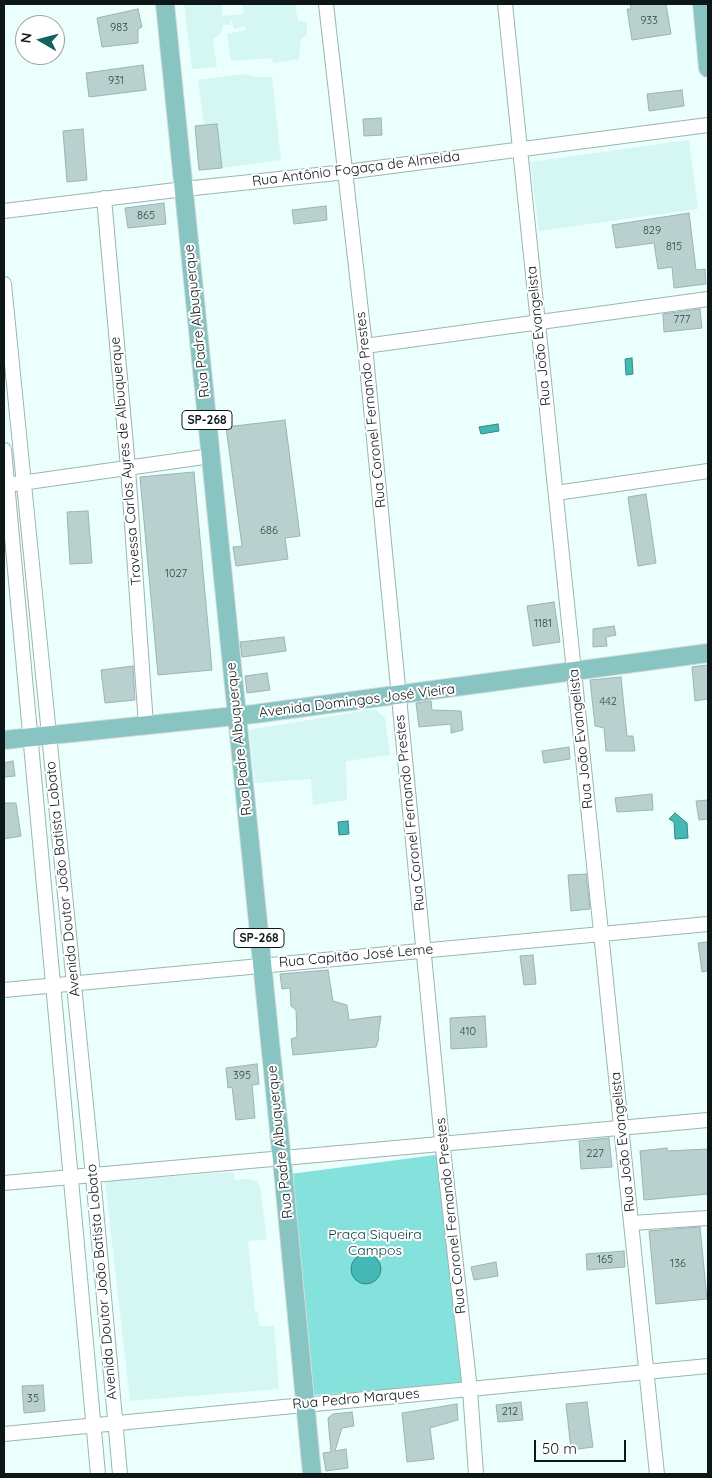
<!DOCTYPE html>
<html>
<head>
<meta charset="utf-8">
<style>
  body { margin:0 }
  #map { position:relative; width:712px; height:1478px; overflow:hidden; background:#ebfffd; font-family:Quicksand,sans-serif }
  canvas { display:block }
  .frame { position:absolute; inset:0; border:5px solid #0e1717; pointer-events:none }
  .north { position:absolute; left:15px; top:15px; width:50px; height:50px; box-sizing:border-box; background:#fff; border:1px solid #9fa2a2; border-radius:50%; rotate:278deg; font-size:14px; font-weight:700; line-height:20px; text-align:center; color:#0e1717 }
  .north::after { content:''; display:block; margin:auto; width:18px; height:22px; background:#136260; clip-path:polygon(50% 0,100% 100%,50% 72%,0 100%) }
  .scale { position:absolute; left:534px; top:1440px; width:92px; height:22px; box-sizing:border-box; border:2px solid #0e1717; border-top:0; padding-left:6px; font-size:15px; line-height:18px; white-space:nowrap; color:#0e1717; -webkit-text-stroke:4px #fff; paint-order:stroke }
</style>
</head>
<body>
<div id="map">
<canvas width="712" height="1478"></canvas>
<div class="frame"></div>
<div class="north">N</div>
<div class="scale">50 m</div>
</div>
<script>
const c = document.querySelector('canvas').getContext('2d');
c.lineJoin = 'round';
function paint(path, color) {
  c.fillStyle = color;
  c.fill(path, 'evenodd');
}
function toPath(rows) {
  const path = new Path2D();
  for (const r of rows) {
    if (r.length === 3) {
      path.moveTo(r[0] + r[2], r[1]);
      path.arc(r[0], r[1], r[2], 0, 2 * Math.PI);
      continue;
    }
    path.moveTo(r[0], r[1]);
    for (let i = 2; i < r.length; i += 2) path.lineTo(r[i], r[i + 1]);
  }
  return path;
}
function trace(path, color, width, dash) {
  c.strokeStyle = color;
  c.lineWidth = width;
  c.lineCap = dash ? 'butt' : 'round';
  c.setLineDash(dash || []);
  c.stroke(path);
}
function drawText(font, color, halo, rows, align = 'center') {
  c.font = font + ' Quicksand,sans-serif';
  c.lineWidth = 4;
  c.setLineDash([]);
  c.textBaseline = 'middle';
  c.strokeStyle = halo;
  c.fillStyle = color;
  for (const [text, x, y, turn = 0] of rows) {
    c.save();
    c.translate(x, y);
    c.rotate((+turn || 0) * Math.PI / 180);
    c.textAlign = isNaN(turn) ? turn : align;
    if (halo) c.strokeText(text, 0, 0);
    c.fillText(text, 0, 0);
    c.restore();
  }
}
paint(toPath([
  [184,4,225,4,222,5,222,16,243,14,243,4,295,4,298,21,307,22,307,35,301,38,299,59,274,63,271,58,231,61,227,34,247,30,244,26,234,29,230,17,230,25,223,25,221,34,213,39,217,67,192,69],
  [244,74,257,77,272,77,281,160,222,168,217,124,204,125,198,80],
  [689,140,698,209,539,231,530,162],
  [375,709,385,718,390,755,346,761,347,800,313,805,311,779,255,783,249,730],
  [233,1172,235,1180,246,1179,256,1181,260,1187,267,1239,248,1241,255,1311,258,1312,259,1326,274,1326,279,1389,130,1401,105,1181]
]), '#d4f7f4');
paint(toPath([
  [443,1154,465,1386,313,1395,290,1174]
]), '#85e1dc');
const water = toPath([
  [632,358,633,374,626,375,625,359,632,358],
  [498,424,499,431,481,434,479,427,498,424],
  [675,813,687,823,688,838,675,839,674,822,669,819,675,813],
  [348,821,349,834,339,835,338,822,348,821],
  [366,1269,15]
]);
paint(water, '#43b8b4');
trace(water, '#338885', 1);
const building = toPath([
  [630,4,666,4,671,34,632,40,627,9,631,9,630,4],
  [138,9,142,27,138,29,138,43,102,47,97,18,138,9],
  [143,65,146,90,89,97,86,73,143,65],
  [682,90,684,106,649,111,647,94,682,90],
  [381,118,382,135,364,136,363,119,381,118],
  [217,124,222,168,199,170,195,126,217,124],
  [83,129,87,180,67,182,63,131,83,129],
  [164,203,166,224,128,228,125,208,164,203],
  [326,206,327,220,294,224,292,210,326,206],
  [689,213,696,270,705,269,706,284,674,288,672,267,658,269,654,243,616,248,612,225,689,213],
  [700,309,702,328,664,332,663,314,700,309],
  [285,420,300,536,285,538,288,559,236,566,233,547,242,546,226,427,285,420],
  [194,472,212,670,158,675,140,477,194,472],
  [646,494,656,563,638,566,628,497,646,494],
  [88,511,92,563,70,564,67,512,88,511],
  [554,602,560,642,533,646,527,606,554,602],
  [614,626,616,635,606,637,607,646,593,647,593,629,614,626],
  [284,637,286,651,242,657,240,642,284,637],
  [708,665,708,699,695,701,692,667,708,665],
  [133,666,135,700,105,703,101,670,133,666],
  [267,673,270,690,247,693,245,676,267,673],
  [621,677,627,736,633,736,635,751,606,751,604,728,595,726,590,680,621,677],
  [431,701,432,710,461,711,463,730,451,733,451,724,419,727,416,703,431,701],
  [569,747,570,759,544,763,542,751,569,747],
  [13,761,15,776,4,777,4,763,13,761],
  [652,794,653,810,617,812,615,798,652,794],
  [708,800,708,819,699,820,696,801,708,800],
  [4,803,16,803,21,836,4,839,4,803],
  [586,874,590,909,571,911,568,875,586,874],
  [708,942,708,971,702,972,698,943,708,942],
  [533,955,536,984,524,985,520,956,533,955],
  [328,970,333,1001,347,1005,349,1020,381,1016,378,1036,379,1038,376,1047,293,1055,291,1039,297,1037,296,1010,291,1006,290,988,282,989,280,974,328,970],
  [485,1016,487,1047,451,1049,450,1018,485,1016],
  [257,1064,259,1084,252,1085,255,1118,236,1120,232,1087,228,1088,226,1068,257,1064],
  [609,1138,612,1167,581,1169,579,1141,609,1138],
  [667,1148,667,1151,708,1149,708,1194,644,1200,640,1151,667,1148],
  [700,1227,707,1299,656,1304,649,1231,700,1227],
  [624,1251,625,1267,587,1270,586,1254,624,1251],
  [496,1262,498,1276,474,1280,471,1267,496,1262],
  [43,1385,45,1411,24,1413,22,1386,43,1385],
  [521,1402,523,1420,498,1422,496,1405,521,1402],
  [587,1402,593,1447,571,1450,566,1404,587,1402],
  [457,1404,458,1420,430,1428,434,1459,407,1462,402,1413,457,1404],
  [352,1412,354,1426,342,1428,335,1451,346,1449,348,1468,326,1471,323,1453,331,1452,328,1418,333,1414,352,1412]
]);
paint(building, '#b8d1cf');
trace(building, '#9cb4b2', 1);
const minor = toPath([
  [326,4,365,346,441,1131,470,1390,476,1474],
  [505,4,657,1474],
  [104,198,128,468,146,725],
  [4,211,184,189,346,172,708,125],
  [4,284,92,1165,120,1474],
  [365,346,708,299],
  [4,450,98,1474],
  [14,484,211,456],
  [556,493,708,471],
  [4,990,708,924],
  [4,1183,708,1120],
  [632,1223,708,1218],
  [4,1434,708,1366]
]);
const major = toPath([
  [165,4,282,1160,312,1474],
  [702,4,708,68],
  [4,740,254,714,708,653]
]);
trace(minor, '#9cb4b3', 16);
trace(major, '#d8dada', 20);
trace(minor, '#fff', 14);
trace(major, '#88c5c2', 18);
drawText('11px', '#384645', null, [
  ["933",649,21],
  ["983",119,28],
  ["931",116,81],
  ["865",146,216],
  ["829",652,231],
  ["815",674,247],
  ["777",682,320],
  ["686",269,531],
  ["1027",176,574],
  ["1181",543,624],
  ["442",608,702],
  ["410",468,1032],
  ["395",242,1076],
  ["227",595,1154],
  ["165",605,1260],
  ["136",678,1264],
  ["35",33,1399],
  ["212",510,1412]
]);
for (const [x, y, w] of [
  [207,420,50],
  [259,938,50]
]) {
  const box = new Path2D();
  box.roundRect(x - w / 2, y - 9.5, w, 19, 4);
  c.fillStyle = '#fff';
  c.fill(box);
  trace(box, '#0e1717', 1);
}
drawText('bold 12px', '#0e1717', null, [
  ["SP-268",207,420],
  ["SP-268",259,938]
]);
drawText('14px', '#0e1717', '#fff', [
  ["Rua Antônio Fogaça de Almeida",356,169,-7],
  ["Rua Padre Albuquerque",197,321,-96],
  ["Rua João Evangelista",539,336,-96],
  ["Rua Coronel Fernando Prestes",371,410,-96],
  ["Travessa Carlos Ayres de Albuquerque",126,461,-95],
  ["Avenida Domingos José Vieira",357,701,-7],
  ["Rua Padre Albuquerque",239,739,-96],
  ["Rua João Evangelista",581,739,-96],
  ["Rua Coronel Fernando Prestes",410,813,-96],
  ["Avenida Doutor João Batista Lobato",63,879,-96],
  ["Rua Capitão José Leme",356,956,-5],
  ["Rua Padre Albuquerque",280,1142,-96],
  ["Rua João Evangelista",623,1142,-96],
  ["Rua Coronel Fernando Prestes",451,1216,-96],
  ["Avenida Doutor João Batista Lobato",102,1282,-95],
  ["Rua Pedro Marques",356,1399,-5]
]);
drawText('14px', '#063d3b', '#fff', [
  ["Praça Siqueira",375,1235],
  ["Campos",375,1251]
]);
</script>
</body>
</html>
